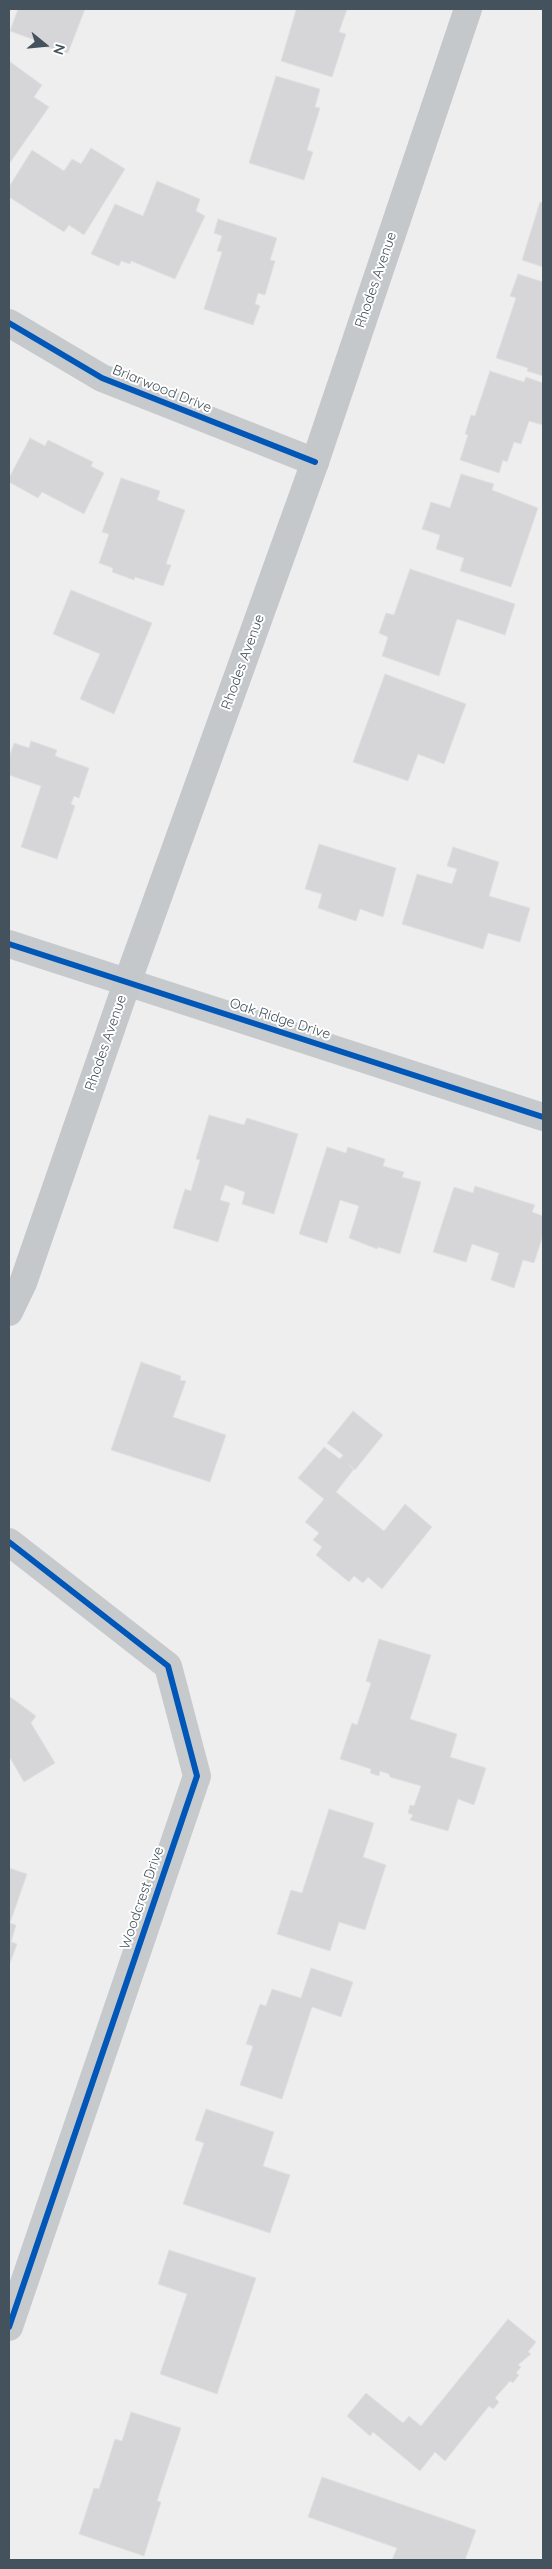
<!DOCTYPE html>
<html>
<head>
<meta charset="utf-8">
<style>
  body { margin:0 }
  #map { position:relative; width:552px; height:2569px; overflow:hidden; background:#efeeee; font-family:Quicksand,sans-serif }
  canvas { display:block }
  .frame { position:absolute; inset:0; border:10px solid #43525c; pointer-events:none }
  .north { position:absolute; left:20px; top:20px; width:50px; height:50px; -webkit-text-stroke:4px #fff; paint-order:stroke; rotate:107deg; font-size:14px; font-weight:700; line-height:20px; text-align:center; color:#43525c }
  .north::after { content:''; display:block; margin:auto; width:18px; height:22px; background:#43525c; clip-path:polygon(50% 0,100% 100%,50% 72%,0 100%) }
</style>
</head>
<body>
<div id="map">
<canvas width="552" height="2569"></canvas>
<div class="frame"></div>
<div class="north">N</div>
</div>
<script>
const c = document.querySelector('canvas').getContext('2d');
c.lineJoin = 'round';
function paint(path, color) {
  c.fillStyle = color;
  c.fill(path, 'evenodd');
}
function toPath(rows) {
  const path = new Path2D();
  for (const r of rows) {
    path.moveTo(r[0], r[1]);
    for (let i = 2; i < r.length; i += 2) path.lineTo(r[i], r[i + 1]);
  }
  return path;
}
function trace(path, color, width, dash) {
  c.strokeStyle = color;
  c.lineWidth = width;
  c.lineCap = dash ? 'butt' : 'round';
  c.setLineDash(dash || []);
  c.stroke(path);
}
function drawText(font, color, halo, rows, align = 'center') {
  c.font = font + ' Quicksand,sans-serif';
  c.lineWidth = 4;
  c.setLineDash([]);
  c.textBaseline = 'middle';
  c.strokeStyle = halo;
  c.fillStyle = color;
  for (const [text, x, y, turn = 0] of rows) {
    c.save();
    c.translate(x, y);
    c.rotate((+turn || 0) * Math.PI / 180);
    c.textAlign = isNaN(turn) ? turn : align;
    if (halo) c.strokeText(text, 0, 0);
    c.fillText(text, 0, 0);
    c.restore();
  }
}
const building = toPath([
  [18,9,85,9,68,53,39,45,40,42,10,31,18,9],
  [291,9,347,9,339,32,346,34,332,77,281,61,296,10,291,9],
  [9,61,42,85,34,97,49,107,9,164,9,61],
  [276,76,320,89,315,107,320,108,307,150,313,152,304,180,249,163,276,76],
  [91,148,125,169,84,235,69,225,64,232,9,197,9,187,32,150,64,171,72,159,81,164,91,148],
  [157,181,200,199,196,211,205,216,175,279,131,261,130,264,121,261,119,266,91,254,115,204,143,216,157,181],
  [540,202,543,203,543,267,522,260,540,202],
  [218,219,277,238,270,260,275,261,265,295,258,293,255,304,260,306,253,325,204,309,222,252,217,251,222,236,214,233,218,219],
  [518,274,543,282,543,376,527,371,528,368,496,358,516,298,510,296,518,274],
  [490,371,524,382,526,377,543,383,543,425,529,421,521,444,514,442,507,462,503,460,499,473,460,460,468,435,465,434,471,415,475,416,490,371],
  [30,438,45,446,48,440,93,462,91,466,104,473,84,514,42,492,38,498,9,482,9,478,30,438],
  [461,474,494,484,492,490,538,508,511,587,460,571,464,558,436,549,440,535,422,529,431,502,450,508,461,474],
  [121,478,160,491,157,500,185,510,166,564,171,565,163,586,135,577,134,580,112,572,113,568,99,563,109,534,102,532,121,478],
  [410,569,515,604,505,635,457,619,439,676,382,656,388,637,379,633,386,613,394,615,410,569],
  [71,590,152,623,114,714,80,699,100,654,53,634,71,590],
  [385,674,466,704,444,764,418,754,408,781,353,762,385,674],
  [31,741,57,750,55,756,89,768,79,798,74,796,71,804,75,806,57,859,21,847,41,786,9,775,9,758,14,743,29,748,31,741],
  [319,844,396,868,383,917,360,909,356,921,318,908,322,894,305,889,319,844],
  [453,847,499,862,489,896,530,908,520,942,488,933,483,949,402,924,417,874,452,884,457,869,447,866,453,847],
  [209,1115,244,1125,247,1118,298,1134,274,1214,242,1204,245,1192,225,1185,220,1200,230,1203,218,1242,173,1228,185,1189,191,1191,200,1160,196,1159,209,1115],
  [327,1147,346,1153,348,1147,385,1159,383,1166,404,1172,402,1177,421,1182,400,1254,378,1247,377,1249,349,1238,359,1206,340,1200,327,1243,299,1234,327,1147],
  [475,1186,535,1205,532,1212,543,1216,543,1235,534,1263,523,1260,514,1288,491,1280,499,1253,472,1244,466,1262,433,1252,454,1187,473,1193,475,1186],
  [141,1362,181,1376,180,1380,186,1381,173,1417,226,1435,210,1482,111,1450,141,1362],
  [353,1411,383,1435,355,1470,348,1464,354,1469,336,1492,384,1531,405,1504,432,1527,382,1589,368,1577,363,1583,354,1576,349,1582,316,1555,322,1547,313,1540,319,1533,305,1522,324,1499,298,1478,324,1447,340,1459,343,1455,327,1443,353,1411],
  [379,1639,431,1655,410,1719,457,1734,450,1757,486,1768,474,1805,458,1799,448,1831,410,1820,413,1815,408,1813,410,1805,414,1806,421,1786,390,1777,389,1774,380,1771,379,1776,370,1773,371,1769,340,1759,352,1723,357,1725,371,1683,366,1681,379,1639],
  [9,1696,36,1716,31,1723,55,1763,24,1782,9,1756,9,1696],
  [329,1809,374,1823,363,1857,386,1865,365,1930,339,1922,330,1951,277,1934,291,1890,302,1893,329,1809],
  [9,1868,27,1874,10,1923,16,1925,11,1942,17,1944,9,1966,9,1868],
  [311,1968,353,1982,341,2017,312,2007,282,2099,240,2085,253,2046,246,2044,260,2004,266,2006,272,1989,301,1998,311,1968],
  [206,2109,274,2132,263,2166,290,2175,270,2233,183,2204,204,2143,195,2140,206,2109],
  [169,2250,256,2278,217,2394,160,2374,187,2294,158,2284,169,2250],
  [508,2319,536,2342,528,2352,531,2354,518,2365,521,2367,516,2373,519,2375,513,2383,510,2381,495,2398,499,2402,493,2409,489,2406,445,2461,435,2452,420,2471,373,2432,370,2436,347,2416,366,2393,403,2423,409,2416,421,2426,508,2319],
  [131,2412,181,2428,157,2501,161,2502,144,2556,79,2534,94,2488,99,2489,115,2439,122,2441,131,2412],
  [322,2477,476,2530,465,2560,392,2560,397,2548,308,2517,322,2477]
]);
paint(building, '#d6d6d9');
trace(building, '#e0e0e1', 1);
trace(toPath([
  [9,323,102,378,315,462],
  [9,944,543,1117],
  [9,1542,168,1666,197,1776,9,2327]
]), '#c7cacd', 28);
trace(toPath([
  [9,1312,23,1283,127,983,315,462,468,9]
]), '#c4c8cb', 28);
trace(toPath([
  [9,323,102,378,315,462],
  [9,944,543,1117],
  [9,1542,168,1666,197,1776,9,2327]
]), '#0057b8', 6);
drawText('14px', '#43525c', '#fff', [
  ["Rhodes Avenue",376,280,-71],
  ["Briarwood Drive",162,389,22],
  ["Rhodes Avenue",243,662,-70],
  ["Oak Ridge Drive",280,1019,18],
  ["Rhodes Avenue",106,1043,-71],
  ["Woodcrest Drive",142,1898,-71]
]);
</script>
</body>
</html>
